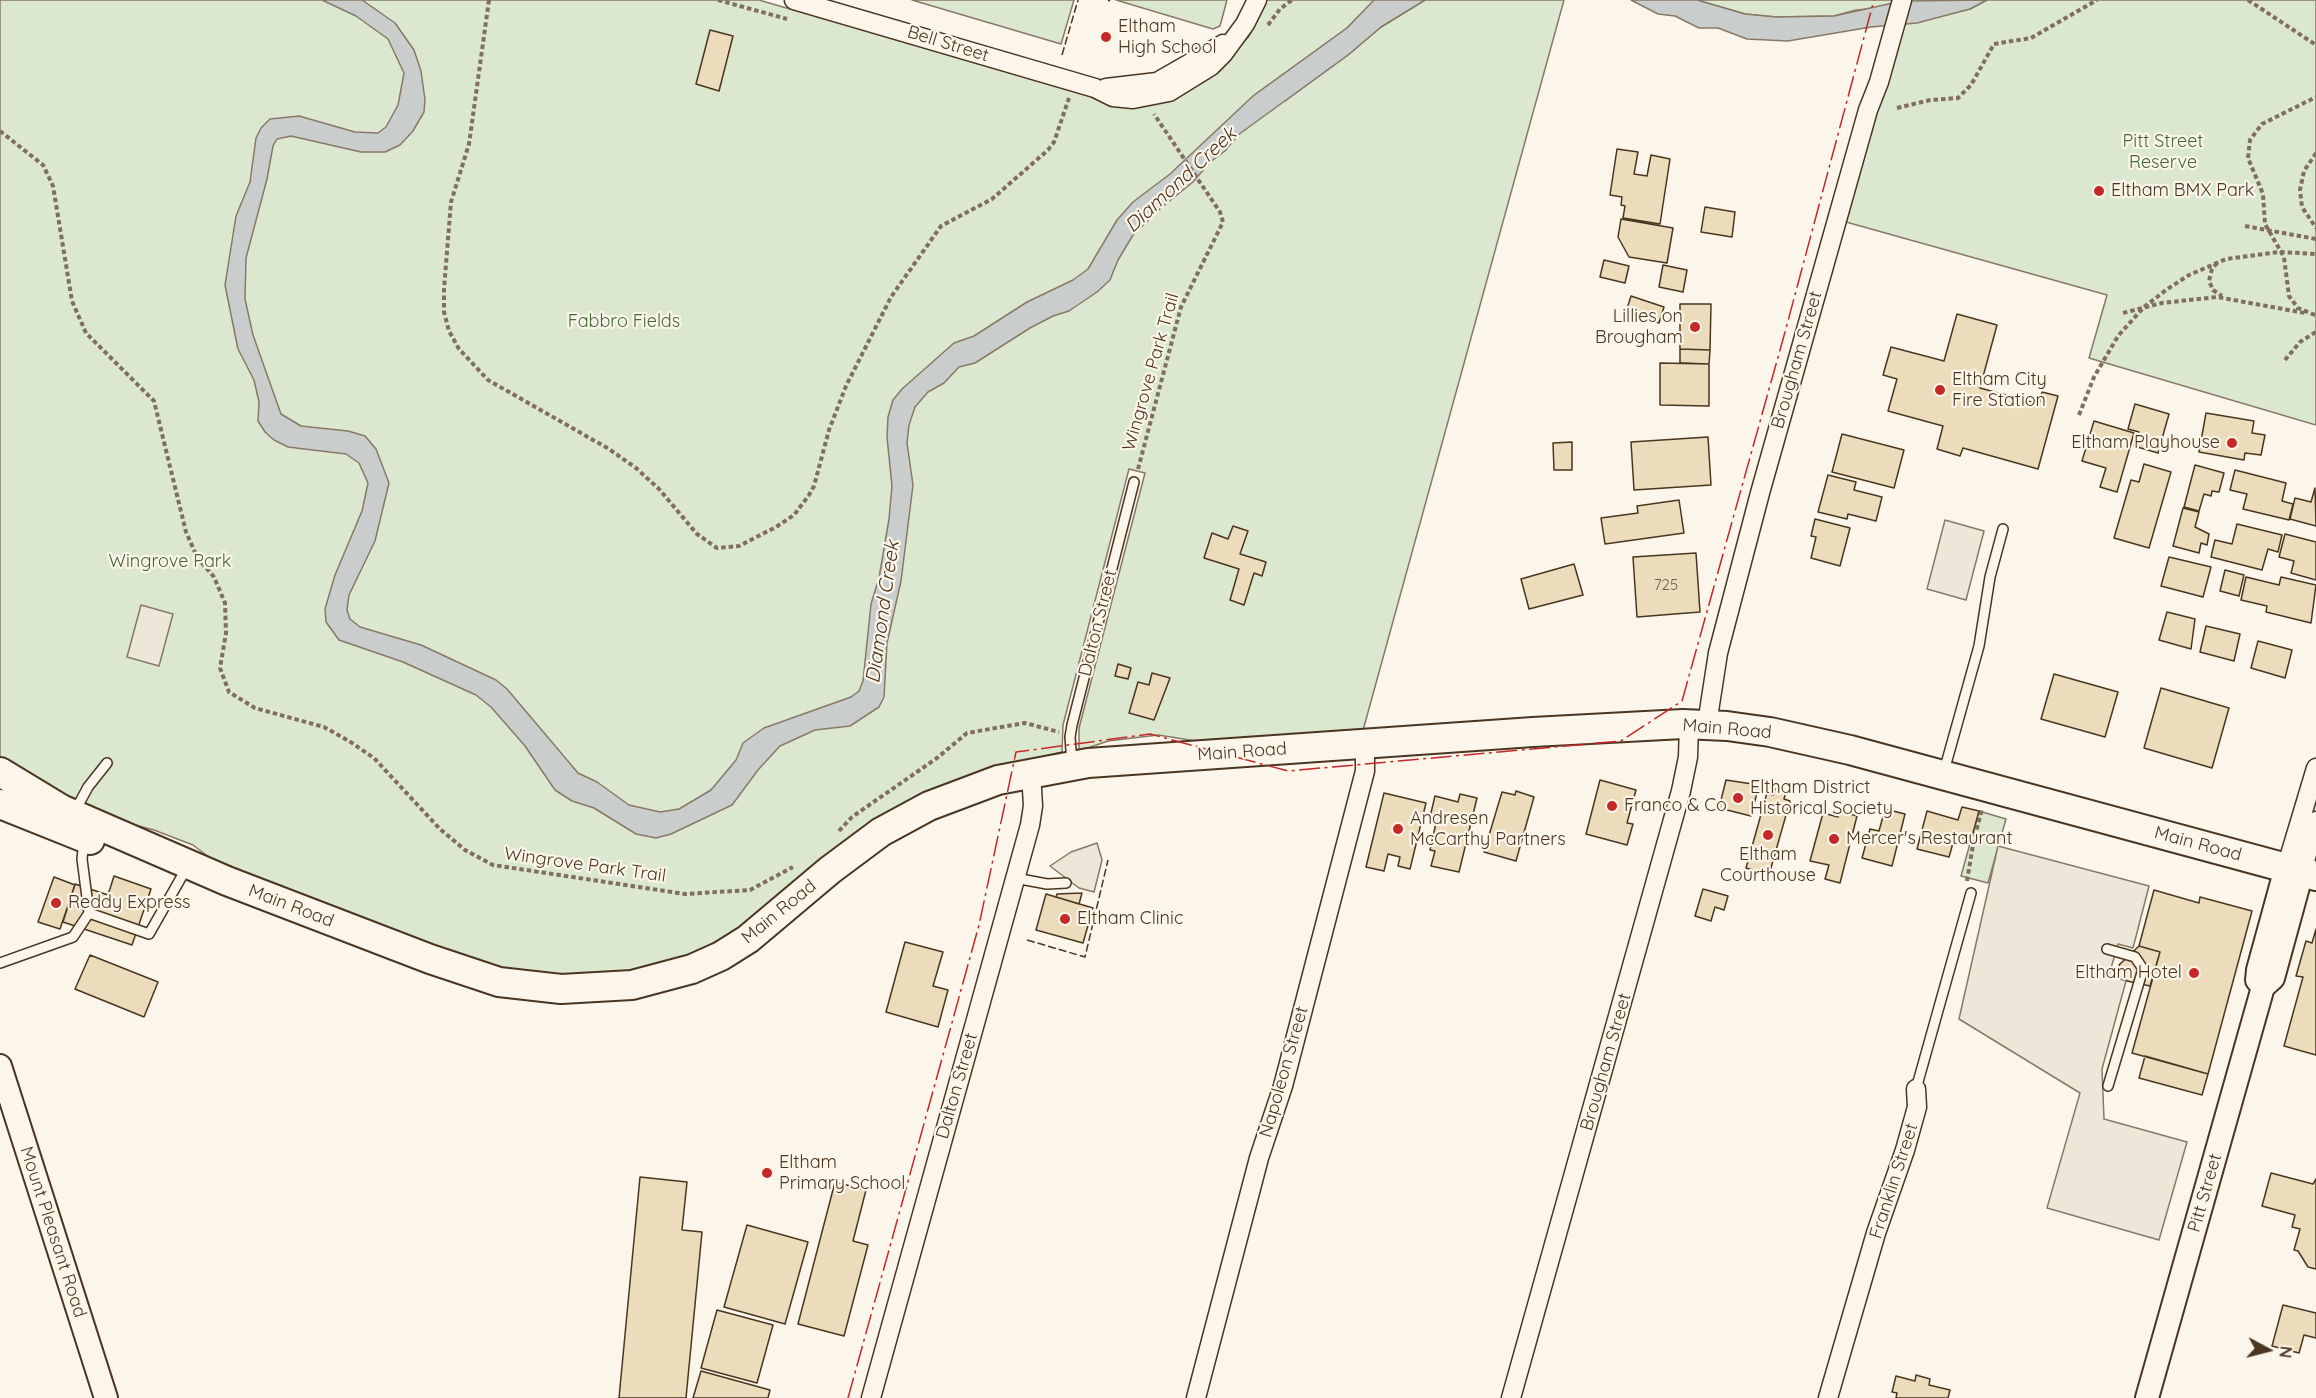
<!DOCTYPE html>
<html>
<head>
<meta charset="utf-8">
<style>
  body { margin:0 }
  #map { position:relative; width:2316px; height:1398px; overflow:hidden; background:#fbf6e9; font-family:Quicksand,sans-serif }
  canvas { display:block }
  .north { position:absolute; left:2238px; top:1320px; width:60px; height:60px; -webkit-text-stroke:4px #fbf6e9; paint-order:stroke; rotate:97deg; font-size:16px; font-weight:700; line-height:24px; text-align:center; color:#4a3520 }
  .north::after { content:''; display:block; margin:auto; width:21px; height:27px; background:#4a3520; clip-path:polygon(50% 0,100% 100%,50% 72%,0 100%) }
</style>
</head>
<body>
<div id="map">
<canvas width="2316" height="1398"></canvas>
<div class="north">N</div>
</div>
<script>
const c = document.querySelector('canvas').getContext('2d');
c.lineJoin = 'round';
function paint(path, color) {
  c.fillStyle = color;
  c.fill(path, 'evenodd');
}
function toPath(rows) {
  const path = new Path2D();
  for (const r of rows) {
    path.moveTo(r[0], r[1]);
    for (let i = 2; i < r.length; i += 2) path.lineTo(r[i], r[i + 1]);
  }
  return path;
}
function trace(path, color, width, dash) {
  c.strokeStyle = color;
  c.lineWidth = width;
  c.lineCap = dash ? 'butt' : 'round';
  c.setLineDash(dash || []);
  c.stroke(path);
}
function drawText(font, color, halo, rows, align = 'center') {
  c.font = font + ' Quicksand,sans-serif';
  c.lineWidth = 4.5;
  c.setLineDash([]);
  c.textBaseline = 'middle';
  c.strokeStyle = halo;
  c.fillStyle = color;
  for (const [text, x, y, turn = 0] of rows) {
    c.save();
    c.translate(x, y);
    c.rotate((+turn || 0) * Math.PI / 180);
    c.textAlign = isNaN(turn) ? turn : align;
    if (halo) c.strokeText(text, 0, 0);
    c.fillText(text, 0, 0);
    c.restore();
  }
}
const green = toPath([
  [0,0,759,0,1105,101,1224,63,1249,36,1267,0,1375,0,1347,28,1253,96,1285,101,1348,55,1381,27,1425,0,1564,0,1362,734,1209,743,1158,735,1108,741,1079,751,1079,728,1145,473,1129,469,1063,725,1062,752,977,772,904,803,879,819,778,902,710,950,613,976,542,976,483,964,218,864,193,845,154,830,108,818,0,763,0,0],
  [912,0,1074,0,1061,44,912,0],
  [1116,0,1227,0,1220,26,1213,29,1116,0],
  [1697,0,1895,0,1895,3,1880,8,1856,10,1834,16,1776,17,1745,14,1697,0],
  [1987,0,2316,0,2316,425,2089,358,2107,295,1846,222,1902,24,1970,9,1987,0],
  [1979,811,2006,819,1988,883,1961,876,1979,811]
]);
paint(green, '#dce7d0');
trace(green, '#887966', 1.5);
const parking = toPath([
  [1945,520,1984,531,1966,600,1927,589,1945,520],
  [141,605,173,614,159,666,127,657,141,605],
  [1097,843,1102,860,1094,892,1079,888,1050,866,1071,852,1097,843],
  [1998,846,2149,886,2133,948,2118,944,2109,975,2126,981,2102,1069,2104,1119,2187,1142,2159,1240,2047,1208,2080,1093,1959,1019,1998,846]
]);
paint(parking, '#ede7d9');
trace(parking, '#887966', 1.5);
const water = toPath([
  [322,0,362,0,395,23,414,50,421,71,425,100,424,112,413,131,400,145,385,152,361,152,291,136,277,139,273,146,267,179,246,258,245,299,253,335,281,414,301,426,348,431,365,436,376,449,389,483,375,541,349,595,347,610,350,619,360,627,421,645,496,680,507,689,578,773,597,782,629,805,660,812,679,809,711,790,736,760,743,743,764,728,851,697,859,691,863,681,871,604,879,578,889,519,892,486,887,437,888,417,893,400,902,389,954,343,974,336,1027,302,1073,280,1088,269,1117,220,1133,202,1170,174,1253,96,1347,28,1374,0,1425,0,1381,27,1348,55,1238,135,1225,151,1210,162,1193,182,1162,207,1133,235,1118,260,1110,280,1097,292,1069,311,1053,316,1030,328,975,363,959,367,944,383,928,392,915,407,909,425,907,443,913,485,901,581,887,643,884,697,879,707,850,726,815,730,780,746,758,770,732,805,671,834,656,838,636,834,594,808,572,801,555,790,525,746,491,707,476,695,403,662,339,640,326,622,325,609,335,575,362,511,368,483,359,463,346,454,288,447,274,440,265,432,258,421,259,402,254,380,238,349,225,285,236,216,250,182,256,138,261,128,270,119,299,116,355,132,378,133,386,127,398,105,404,73,388,39,356,16,322,0],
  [1631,0,1697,0,1745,14,1776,17,1834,16,1902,1,1987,0,1970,9,1917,23,1871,27,1788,41,1747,39,1718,28,1699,28,1675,16,1658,14,1631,0]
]);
paint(water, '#c9cecd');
trace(water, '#887966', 1.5);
const building = toPath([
  [710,30,733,36,719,91,696,84,710,30],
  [1617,149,1638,152,1634,174,1647,176,1651,155,1670,159,1660,224,1623,218,1625,206,1621,205,1622,197,1610,195,1617,149],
  [1705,207,1735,212,1732,237,1701,232,1705,207],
  [1621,219,1673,228,1667,263,1629,257,1618,237,1621,219],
  [1604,260,1629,266,1625,283,1600,277,1604,260],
  [1663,265,1687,270,1683,292,1659,287,1663,265],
  [1631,296,1664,307,1659,323,1626,312,1631,296],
  [1680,304,1711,304,1710,350,1680,349,1680,304],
  [1957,314,1997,325,1980,388,2039,404,2042,392,2058,396,2038,469,1963,448,1960,456,1937,449,1943,426,1888,411,1897,379,1883,375,1891,347,1944,361,1957,314],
  [1680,349,1710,350,1709,364,1680,363,1680,349],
  [1660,363,1709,364,1709,406,1660,405,1660,363],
  [2135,404,2169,414,2158,453,2134,446,2139,432,2128,429,2135,404],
  [2206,413,2254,421,2252,433,2265,435,2261,455,2245,453,2244,460,2199,452,2206,413],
  [2094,421,2134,433,2117,492,2100,487,2106,468,2082,461,2094,421],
  [1842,434,1904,450,1894,488,1832,472,1842,434],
  [1708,437,1711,485,1634,490,1631,442,1708,437],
  [1572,442,1572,470,1554,470,1553,443,1572,442],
  [2144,464,2171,472,2149,548,2114,538,2131,480,2139,482,2144,464],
  [2195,465,2224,473,2219,492,2212,491,2211,496,2204,494,2199,511,2184,507,2195,465],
  [2235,470,2286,483,2282,501,2293,504,2289,520,2243,509,2247,494,2230,490,2235,470],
  [1828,475,1856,482,1854,490,1882,497,1876,521,1848,514,1847,519,1818,512,1828,475],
  [2315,488,2316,526,2290,519,2295,498,2311,502,2315,488],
  [1679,500,1684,533,1605,544,1601,518,1638,513,1637,506,1679,500],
  [2183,508,2199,512,2195,527,2209,534,2207,545,2201,543,2199,553,2173,546,2183,508],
  [1815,519,1850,528,1840,566,1811,558,1816,537,1811,536,1815,519],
  [2237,524,2282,535,2278,552,2268,549,2262,570,2211,557,2215,540,2232,544,2237,524],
  [1233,526,1248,531,1240,554,1266,562,1262,576,1254,573,1244,605,1230,600,1239,569,1204,558,1212,533,1228,539,1233,526],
  [2285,534,2316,542,2316,580,2291,573,2294,561,2279,557,2285,534],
  [1696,553,1700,612,1637,617,1633,557,1696,553],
  [2169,557,2211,567,2203,597,2161,586,2169,557],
  [1574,564,1583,595,1529,609,1521,579,1574,564],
  [2225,570,2244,575,2239,596,2220,591,2225,570],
  [2246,577,2279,585,2281,577,2316,585,2311,623,2266,612,2267,606,2241,600,2246,577],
  [2167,612,2195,619,2191,649,2159,640,2167,612],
  [2206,626,2240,634,2234,661,2200,652,2206,626],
  [2258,641,2292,650,2285,678,2251,668,2258,641],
  [1118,664,1131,668,1128,679,1115,676,1118,664],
  [1152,673,1170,678,1154,720,1129,713,1138,682,1149,685,1152,673],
  [2054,674,2118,692,2105,737,2041,719,2054,674],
  [2161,688,2229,708,2212,768,2144,748,2161,688],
  [1600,780,1636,790,1627,823,1633,824,1627,845,1586,834,1600,780],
  [1726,780,1759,785,1751,816,1719,808,1726,780],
  [1775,789,1786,792,1784,799,1790,801,1769,875,1746,868,1767,793,1773,795,1775,789],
  [1516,791,1534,797,1516,861,1484,852,1502,792,1515,795,1516,791],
  [1384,793,1426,803,1410,869,1398,866,1400,857,1388,854,1384,871,1366,867,1384,793],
  [1460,794,1477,798,1459,872,1431,866,1435,851,1430,850,1436,823,1429,821,1435,796,1458,802,1460,794],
  [1962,807,1979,811,1971,840,1955,836,1949,857,1917,849,1927,811,1958,820,1962,807],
  [1885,809,1905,814,1892,866,1862,858,1870,829,1879,831,1885,809],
  [1839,811,1857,816,1840,883,1825,879,1829,865,1810,861,1823,813,1838,817,1839,811],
  [114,876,151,889,132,945,63,922,75,884,108,895,114,876],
  [54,877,75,885,60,929,38,922,54,877],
  [1703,889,1728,896,1724,910,1715,907,1711,921,1695,916,1703,889],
  [2154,890,2199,903,2200,897,2252,911,2208,1074,2132,1053,2160,952,2139,946,2154,890],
  [1082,893,1079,904,1056,897,1057,894,1082,893],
  [1046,894,1093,908,1083,943,1036,930,1046,894],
  [2316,929,2316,1055,2284,1046,2303,977,2296,976,2306,941,2312,943,2316,929],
  [905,942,943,952,933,986,948,990,938,1027,886,1012,905,942],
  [2139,946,2160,952,2150,986,2127,981,2119,965,2139,946],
  [90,955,158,982,144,1017,75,989,90,955],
  [2145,1056,2208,1074,2202,1095,2139,1078,2145,1056],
  [2271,1173,2313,1184,2316,1179,2316,1269,2308,1267,2298,1251,2294,1250,2300,1229,2292,1227,2295,1215,2262,1206,2271,1173],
  [640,1177,687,1182,682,1230,702,1232,686,1398,619,1398,640,1177],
  [835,1182,866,1190,853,1241,868,1245,844,1336,798,1324,835,1182],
  [747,1225,808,1242,785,1324,724,1307,747,1225],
  [2283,1305,2316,1313,2316,1338,2304,1335,2299,1353,2272,1346,2283,1305],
  [717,1310,773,1325,757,1383,701,1368,717,1310],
  [701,1371,770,1390,768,1398,693,1398,701,1371],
  [1916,1375,1930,1379,1929,1385,1950,1390,1948,1398,1896,1398,1897,1393,1892,1392,1896,1376,1915,1381,1916,1375]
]);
paint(building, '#ecdcbc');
trace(building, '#4a3520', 1.5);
const service = toPath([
  [1072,763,1070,737,1072,725,1134,482],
  [1944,771,1979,646,1990,577,2003,529],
  [75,811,88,787,107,763],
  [84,841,82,859,89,913,149,934,186,869],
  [1015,878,1047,884,1066,883],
  [2107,949,2135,957,2143,969,2108,1086],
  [0,963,73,937,89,913],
  [1916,1089,1971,893]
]);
const minor = toPath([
  [794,0,1095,88,1113,97,1133,99,1169,92,1211,66,1223,54,1245,24,1257,0],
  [1106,88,1157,82,1223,44],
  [1707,724,1718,653,1760,493,1868,110,1879,82,1902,0],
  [2286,868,2316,768],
  [2302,872,2316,821],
  [871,1398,1030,825,1033,806,1031,772],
  [1196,1398,1259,1158,1283,1086,1365,771,1365,744],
  [1511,1398,1681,791,1688,757,1689,724],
  [1828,1398,1876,1233,1905,1150,1917,1107,1916,1089]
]);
const tertiary = toPath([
  [2263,987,2257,980,2258,970,2286,868],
  [0,1066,106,1398],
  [2147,1398,2263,987,2273,978,2302,872]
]);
const primary = toPath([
  [0,772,61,809,227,881,430,959,499,982,561,989,632,985,692,969,721,956,748,939,830,870,881,832,929,806,998,780,1088,763,1533,732,1683,724,1727,726,1770,732,1850,750,2316,876],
  [0,804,90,840]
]);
trace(service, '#4a3520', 12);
trace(minor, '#4a3520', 21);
trace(tertiary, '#4a3520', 26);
trace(primary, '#4a3520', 32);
trace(toPath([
  [489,0,469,144,451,202,444,289,444,312,449,331,459,349,488,380,609,449,636,468,659,489,697,534,717,548,739,546,776,527,794,515,809,495,814,486,829,430,846,386,891,297,941,226,992,199,1048,150,1054,142,1069,98],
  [718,0,787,19],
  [2248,0,2316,45],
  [1268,25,1280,9,1292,0],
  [1897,108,1930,100,1958,98,1971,85,1994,44,2031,38,2097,0],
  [0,131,43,165,53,186,72,301,86,333,154,401,186,532,197,557,214,577,225,603,226,633,220,668,229,692,255,708,324,727,349,741,374,758,440,829,465,850,493,865,685,894,750,890,793,867],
  [2316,153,2304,171,2300,190,2302,207,2316,228],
  [2245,226,2316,239],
  [2217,263,2212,269,2209,281,2213,290,2222,296],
  [2123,313,2162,303,2217,297,2305,313],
  [2315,315,2298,308,2289,296,2284,257,2265,224,2263,194,2248,158,2250,140,2262,124,2316,97],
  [2285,360,2300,342,2316,332],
  [2079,415,2094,377,2118,336,2144,307,2166,290,2189,275,2226,259,2279,252,2316,254],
  [1138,469,1181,307,1223,222,1220,212,1154,114],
  [839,831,852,817,937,758,967,733,1025,723,1059,732],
  [1967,881,1974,839,1982,809]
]), '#7f6f5c', 4, [4.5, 3]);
trace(service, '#fbf6e9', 9);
trace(minor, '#fbf6e9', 18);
trace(tertiary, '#fbf6e9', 22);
trace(primary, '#fbf6e9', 28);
trace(toPath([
  [1108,0,1110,1],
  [1062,55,1078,0],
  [1027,940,1085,957,1108,860]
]), '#4a3520', 1.5, [8, 3]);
trace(toPath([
  [848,1398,979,925,1016,752,1150,734,1288,771,1621,741,1682,701,1785,332,1874,0]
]), '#c62828', 1.5, [21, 4.5, 3, 4.5]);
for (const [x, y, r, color] of [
  [1106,37,6,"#c62828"],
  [2099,191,6,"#c62828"],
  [1695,327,6,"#c62828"],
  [1940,390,6,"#c62828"],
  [2232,443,6,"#c62828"],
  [1738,798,6,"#c62828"],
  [1612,806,6,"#c62828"],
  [1398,829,6,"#c62828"],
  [1768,835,6,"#c62828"],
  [1834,839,6,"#c62828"],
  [56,903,6,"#c62828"],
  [1065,919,6,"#c62828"],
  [2194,973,6,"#c62828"],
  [767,1173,6,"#c62828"]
]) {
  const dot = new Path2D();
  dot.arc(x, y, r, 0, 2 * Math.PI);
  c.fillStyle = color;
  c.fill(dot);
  trace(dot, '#fbf6e9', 2);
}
drawText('15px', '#725f47', null, [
  ["725",1666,585]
]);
drawText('18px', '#4a3520', '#fbf6e9', [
  ["Eltham",1118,27],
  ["High School",1118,48],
  ["Eltham BMX Park",2111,191],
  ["Lillies on",1683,317,"right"],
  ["Brougham",1683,338,"right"],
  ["Eltham City",1952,380],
  ["Fire Station",1952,401],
  ["Eltham Playhouse",2220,443,"right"],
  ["Eltham District",1750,788],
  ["Historical Society",1750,809],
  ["Franco & Co",1624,806],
  ["Andresen",1410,819],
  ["McCarthy Partners",1410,840],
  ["Mercer's Restaurant",1846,839],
  ["Eltham",1768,855,"center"],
  ["Courthouse",1768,876,"center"],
  ["Reddy Express",68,903],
  ["Eltham Clinic",1077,919],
  ["Eltham Hotel",2182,973,"right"],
  ["Eltham",779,1163],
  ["Primary School",779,1184]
], 'left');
drawText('18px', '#4a3520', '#fbf6e9', [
  ["Bell Street",948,44,17],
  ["Brougham Street",1797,360,-74],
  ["Wingrove Park Trail",1151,372,-74],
  ["Dalton Street",1098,623,-76],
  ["Main Road",1727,729,5],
  ["Main Road",1242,752,-4],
  ["Main Road",2198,844,15],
  ["Wingrove Park Trail",585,865,8],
  ["Main Road",291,906,21],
  ["Main Road",779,912,-39],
  ["Brougham Street",1606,1062,-74],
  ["Napoleon Street",1284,1072,-74],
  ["Dalton Street",957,1086,-74],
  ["Franklin Street",1894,1181,-72],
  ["Pitt Street",2205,1193,-74],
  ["Mount Pleasant Road",53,1232,72]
]);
drawText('18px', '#436837', '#fbf6e9', [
  ["Pitt Street",2163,142],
  ["Reserve",2163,163],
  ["Fabbro Fields",624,322],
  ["Wingrove Park",170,562]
]);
drawText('italic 20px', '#4a3520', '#fbf6e9', [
  ["Diamond Creek",1181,180,-43],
  ["Diamond Creek",883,612,-82]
]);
</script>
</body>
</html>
